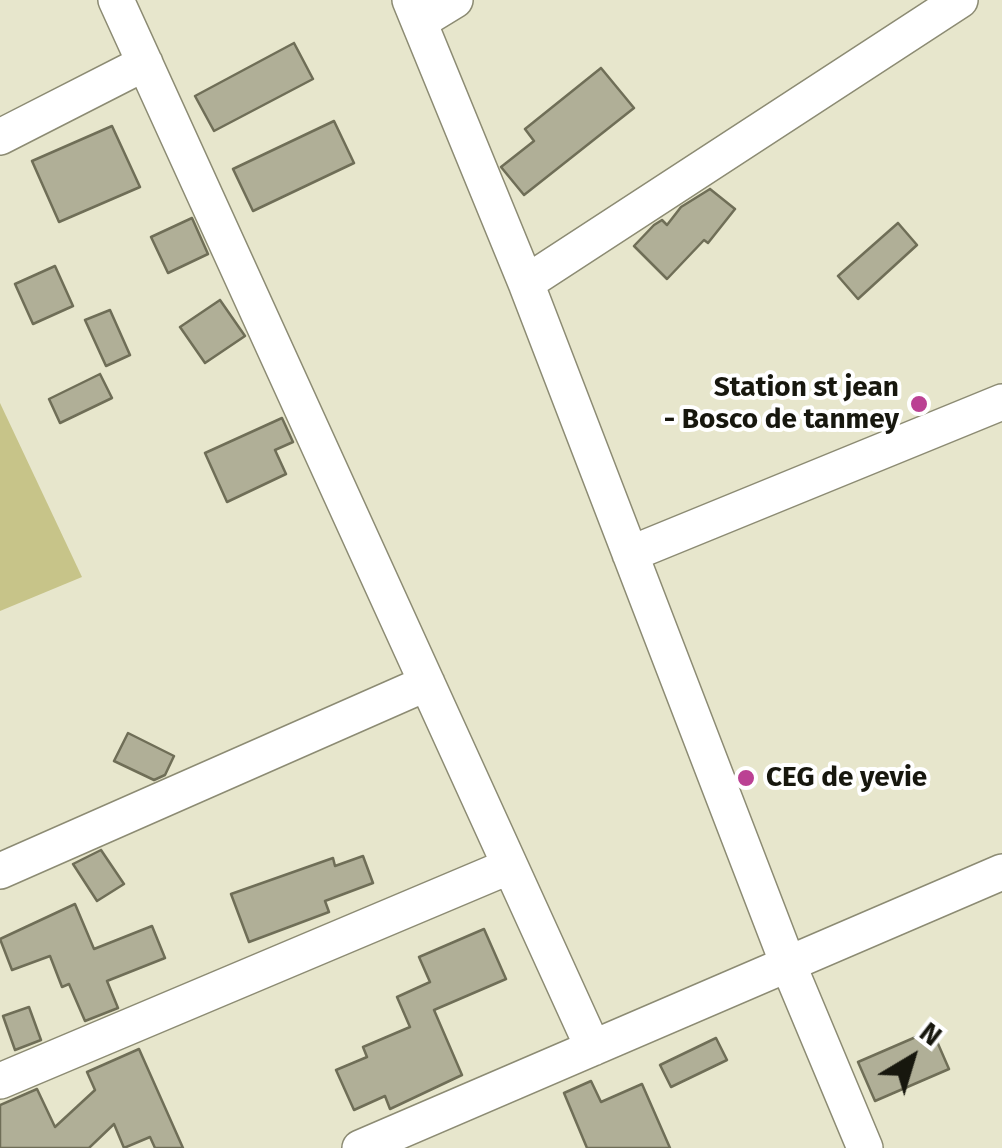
<!DOCTYPE html>
<html>
<head>
<meta charset="utf-8">
<style>
  body { margin:0 }
  #map { position:relative; width:1002px; height:1148px; overflow:hidden; background:#e7e6cc; font-family:"Fira Sans",sans-serif }
  canvas { display:block }
  .north { position:absolute; left:862px; top:1008px; width:100px; height:100px; -webkit-text-stroke:8px #fff; paint-order:stroke; rotate:38deg; font-size:28px; font-weight:700; line-height:40px; text-align:center; color:#17170e }
  .north::after { content:''; display:block; margin:auto; width:35px; height:45px; background:#17170e; clip-path:polygon(50% 0,100% 100%,50% 72%,0 100%) }
</style>
</head>
<body>
<div id="map">
<canvas width="1002" height="1148"></canvas>
<div class="north">N</div>
</div>
<script>
const c = document.querySelector('canvas').getContext('2d');
c.lineJoin = 'round';
function paint(path, color) {
  c.fillStyle = color;
  c.fill(path, 'evenodd');
}
function toPath(rows) {
  const path = new Path2D();
  for (const r of rows) {
    path.moveTo(r[0], r[1]);
    for (let i = 2; i < r.length; i += 2) path.lineTo(r[i], r[i + 1]);
  }
  return path;
}
function trace(path, color, width, dash) {
  c.strokeStyle = color;
  c.lineWidth = width;
  c.lineCap = dash ? 'butt' : 'round';
  c.setLineDash(dash || []);
  c.stroke(path);
}
function drawText(font, color, halo, rows, align = 'center') {
  c.font = font + ' "Fira Sans",sans-serif';
  c.lineWidth = 8;
  c.setLineDash([]);
  c.textBaseline = 'middle';
  c.strokeStyle = halo;
  c.fillStyle = color;
  for (const [text, x, y, turn = 0] of rows) {
    c.save();
    c.translate(x, y);
    c.rotate((+turn || 0) * Math.PI / 180);
    c.textAlign = isNaN(turn) ? turn : align;
    if (halo) c.strokeText(text, 0, 0);
    c.fillText(text, 0, 0);
    c.restore();
  }
}
paint(toPath([
  [0,403,82,577,0,611]
]), '#c7c489');
const building = toPath([
  [294,43,313,79,214,131,195,96,294,43],
  [601,68,634,108,524,195,501,167,534,141,525,129,601,68],
  [334,121,354,163,253,211,233,169,334,121],
  [112,126,140,187,59,222,32,161,112,126],
  [710,189,735,209,708,243,704,240,667,279,634,246,654,225,662,220,667,225,681,207,710,189],
  [192,218,208,254,168,273,151,237,192,218],
  [898,223,917,245,858,299,838,276,898,223],
  [55,266,73,306,33,324,15,284,55,266],
  [220,300,245,336,205,363,180,327,220,300],
  [110,310,130,355,106,366,85,320,110,310],
  [100,374,112,398,60,423,49,399,100,374],
  [282,418,293,442,275,450,286,474,227,502,205,453,282,418],
  [128,733,174,756,165,775,154,780,114,761,128,733],
  [101,850,124,884,97,901,73,864,101,850],
  [363,856,373,883,325,901,329,912,249,942,231,894,333,858,335,866,363,856],
  [75,904,94,949,152,926,165,958,107,981,118,1008,85,1021,69,984,62,987,50,956,12,970,0,939,75,904],
  [484,929,506,979,434,1010,462,1075,390,1109,385,1096,354,1110,336,1070,367,1057,363,1047,410,1027,397,997,430,982,419,957,484,929],
  [29,1007,41,1040,15,1050,3,1016,29,1007],
  [932,1030,949,1069,875,1101,858,1062,932,1030],
  [716,1038,727,1060,671,1087,660,1065,716,1038],
  [139,1049,183,1148,155,1148,150,1137,124,1148,114,1124,89,1148,0,1148,0,1105,37,1089,55,1127,95,1090,87,1072,139,1049],
  [591,1081,601,1102,642,1084,670,1148,587,1148,564,1093,591,1081]
]);
paint(building, '#b0af97');
trace(building, '#6f6e57', 2.5);
const minor = toPath([
  [116,0,593,1048],
  [410,0,526,283,788,964,865,1148],
  [419,22,455,0],
  [0,137,145,63],
  [526,283,960,0],
  [630,554,1002,402],
  [0,871,427,683],
  [0,1081,510,866],
  [360,1148,1002,872]
]);
trace(minor, '#8c8b73', 38);
trace(minor, '#fff', 35);
for (const [x, y, r, color] of [
  [919,404,10,"#bb4193"],
  [746,778,10,"#bb4193"]
]) {
  const dot = new Path2D();
  dot.arc(x, y, r, 0, 2 * Math.PI);
  c.fillStyle = color;
  c.fill(dot);
  trace(dot, '#fff', 4);
}
drawText('bold 28px', '#17170e', '#fff', [
  ["Station st jean",899,388],
  ["- Bosco de tanmey",899,420],
  ["CEG de yevie",766,778,"left"]
], 'right');
</script>
</body>
</html>
